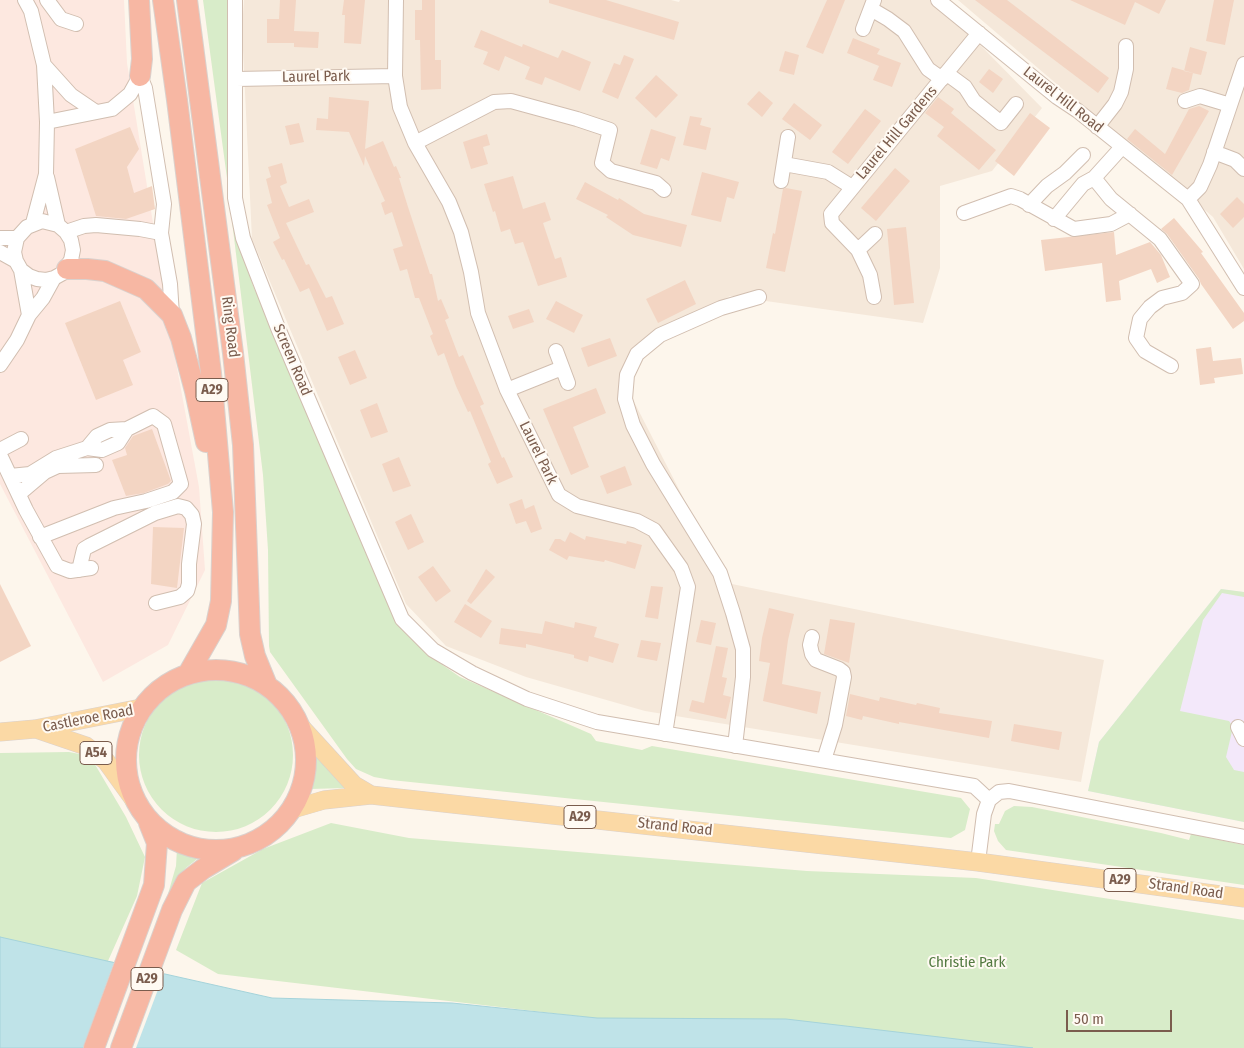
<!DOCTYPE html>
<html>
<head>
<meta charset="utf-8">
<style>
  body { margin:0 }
  #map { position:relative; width:1244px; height:1048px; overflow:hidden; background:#fdf6ec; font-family:"Fira Sans Condensed",sans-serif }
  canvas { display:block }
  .scale { position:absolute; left:1066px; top:1010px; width:106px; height:22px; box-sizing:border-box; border:2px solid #7a5c4d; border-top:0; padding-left:6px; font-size:15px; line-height:18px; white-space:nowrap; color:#7a5c4d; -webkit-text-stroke:4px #fffaf3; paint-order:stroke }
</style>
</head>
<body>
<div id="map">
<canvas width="1244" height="1048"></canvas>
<div class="scale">50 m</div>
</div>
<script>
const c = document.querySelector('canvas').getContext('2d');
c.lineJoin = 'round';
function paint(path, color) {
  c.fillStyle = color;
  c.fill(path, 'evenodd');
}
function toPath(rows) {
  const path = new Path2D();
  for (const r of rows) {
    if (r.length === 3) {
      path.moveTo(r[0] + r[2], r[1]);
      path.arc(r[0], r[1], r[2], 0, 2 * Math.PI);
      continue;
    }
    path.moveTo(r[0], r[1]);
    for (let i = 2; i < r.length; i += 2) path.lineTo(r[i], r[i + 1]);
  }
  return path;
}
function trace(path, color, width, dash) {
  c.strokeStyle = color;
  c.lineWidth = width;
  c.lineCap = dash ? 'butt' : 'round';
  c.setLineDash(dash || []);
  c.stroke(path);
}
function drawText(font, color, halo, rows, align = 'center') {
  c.font = font + ' "Fira Sans Condensed",sans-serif';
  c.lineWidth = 4;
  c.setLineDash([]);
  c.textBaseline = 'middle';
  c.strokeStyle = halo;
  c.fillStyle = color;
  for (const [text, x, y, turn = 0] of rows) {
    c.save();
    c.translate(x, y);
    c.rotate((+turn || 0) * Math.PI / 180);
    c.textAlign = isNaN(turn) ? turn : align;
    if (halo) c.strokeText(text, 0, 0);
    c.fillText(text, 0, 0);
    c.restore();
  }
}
paint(toPath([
  [244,0,671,0,679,2,680,0,936,0,1042,108,992,171,940,186,940,268,923,323,730,296,638,346,628,390,727,583,1104,660,1081,782,645,711,526,677,446,646,406,604,252,239,242,29],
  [958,0,1244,0,1244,269,1213,217]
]), '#f5e8da');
paint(toPath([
  [0,0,124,0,127,63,173,346,199,487,205,570,168,645,103,682,0,484]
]), '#fde8e0');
paint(toPath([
  [1221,589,1244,592,1244,822,1088,791,1099,742]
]), '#f3e8fa');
paint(toPath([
  [203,0,232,0,229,193],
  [231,213,253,276,251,280,256,293,260,297,398,624,410,638,434,659,460,677,591,734,596,741,642,750,652,746,961,798,970,809,965,830,951,838,391,780,374,777,356,769,347,759,270,652,269,646,268,550,263,475],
  [1221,589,1244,592,1244,597,1222,593,1203,620,1180,711,1229,721,1233,727,1226,757,1234,770,1244,772,1244,822,1088,791,1099,742],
  [216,755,77],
  [69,752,90,756,126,817,145,857,137,896,108,961,114,962,111,970,0,958,0,753],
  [318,757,346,788,310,789,314,758],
  [1014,806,1032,807,1161,833,1189,840,1191,834,1244,845,1244,885,1006,850,998,841,994,831,995,824,999,824,1005,811],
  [331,823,409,838,807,871,976,878,1244,920,1244,1048,432,1048,291,1002,585,1017,218,974,176,950,202,883,263,849],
  [177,848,202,855,187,867,177,878,160,922,176,866]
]), '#d8ecc9');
const water = toPath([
  [0,937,272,998,452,1003,597,1018,786,1019,1033,1048,0,1048,0,937]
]);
paint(water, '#bfe3e8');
trace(water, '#a5d3da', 1);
paint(toPath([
  [115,960,165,971,136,1048,83,1048]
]), '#fdf6ec');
paint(toPath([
  [280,0,296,0,294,31,319,32,318,48,294,47,294,43,267,43,267,19,279,19],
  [344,0,365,0,361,44,344,43,345,15,342,15],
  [422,0,435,0,435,60,441,60,441,89,421,90,420,40,415,40,415,10,422,10],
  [549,0,606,0,679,22,674,40,549,3],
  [827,0,845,0,823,54,806,47],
  [975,0,1007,0,1109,78,1098,93],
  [1070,0,1166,0,1159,14,1135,2,1125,25],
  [1214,0,1234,0,1225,45,1206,41],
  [481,30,522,47,523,44,558,58,562,50,591,62,580,91,545,77,542,85,525,79,530,67,505,56,499,71,483,64,488,52,474,47],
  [853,38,880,49,877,54,901,63,892,87,873,80,879,66,847,53],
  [1190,47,1207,52,1201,75,1184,71],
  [785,51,799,55,794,75,779,71],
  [624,55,634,59,618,99,602,92,614,63,620,65],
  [1172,67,1193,73,1189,90,1182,93,1166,89],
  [989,69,1003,79,993,93,979,82],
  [656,75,678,95,656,118,635,98],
  [759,91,773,103,762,117,747,104],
  [329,97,369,101,365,149,383,141,394,167,396,166,401,178,399,178,408,207,430,274,432,274,438,301,441,299,449,318,445,320,459,357,463,355,484,404,480,406,502,458,504,457,513,477,497,484,488,464,491,462,470,411,468,412,456,386,444,353,438,356,430,336,433,334,419,298,415,298,407,269,400,271,393,249,403,246,392,212,385,215,381,203,385,201,365,156,364,166,349,132,316,130,317,118,328,119],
  [938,97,954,109,951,113,996,150,979,170,937,136,944,127,925,113],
  [794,103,822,125,810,140,782,119],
  [1199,106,1209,111,1172,175,1127,139,1135,129,1165,154,1189,109],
  [865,109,881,121,848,164,832,152],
  [1030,113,1050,128,1014,176,995,161],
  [690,116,702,118,700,125,711,128,706,150,683,145],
  [299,123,304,142,290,145,285,126],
  [130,127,139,149,127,167,134,193,152,186,155,209,126,219,96,216,75,149],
  [651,129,676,137,669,161,661,158,657,169,640,164],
  [487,134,490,145,483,147,488,164,471,169,463,142],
  [282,163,287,183,280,186,289,207,309,199,314,212,286,223,306,265,309,264,326,298,332,296,344,324,327,331,309,288,300,292,284,259,282,260,273,242,280,238,267,205,272,203,266,179,271,177,268,167],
  [895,168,910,181,876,221,861,208],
  [702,172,739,182,734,199,727,197,721,222,691,215],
  [513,176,523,209,545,202,551,220,543,223,555,259,561,257,567,277,538,286,523,242,515,244,510,229,501,232,495,211,493,212,484,184],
  [585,182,618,200,619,198,644,214,687,225,681,247,633,235,606,217,608,215,576,199],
  [786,188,802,191,785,272,766,268,773,233,775,234,783,189],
  [1237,197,1244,204,1244,217,1233,228,1220,214],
  [1174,218,1203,252,1201,253,1244,313,1244,321,1233,329,1201,284,1199,279,1167,234,1161,229],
  [906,227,914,303,894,305,887,229],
  [1114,232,1116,255,1150,242,1161,255,1170,277,1157,283,1151,269,1119,281,1121,300,1106,302,1102,263,1045,271,1041,240],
  [685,280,696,304,658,323,646,299],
  [120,301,141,352,123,360,133,385,96,400,65,323],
  [556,301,583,315,574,333,546,319],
  [529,309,534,322,513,329,508,316],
  [610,338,617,356,588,367,581,348],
  [1211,347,1213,361,1241,358,1243,374,1214,378,1215,383,1200,385,1196,349],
  [355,350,367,378,350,385,338,357],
  [596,388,606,413,573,427,589,467,571,475,543,409],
  [377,403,388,432,371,438,360,410],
  [152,429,171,481,168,484,144,493,126,496,112,460,127,455,125,448,133,436],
  [399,457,411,486,393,492,382,464],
  [625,466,632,485,607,494,600,476],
  [522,499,525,509,534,505,542,529,531,533,526,521,516,524,509,504],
  [411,514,424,542,408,550,395,522],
  [153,527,184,528,177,588,151,584],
  [570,532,585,540,586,536,626,544,627,541,642,545,635,569,605,560,604,562,569,556,567,560,549,550,555,539,560,539,565,542],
  [433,566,451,591,436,602,418,577],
  [486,569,495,577,471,604,467,601],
  [0,584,31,646,0,662],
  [651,586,663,587,658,619,645,617],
  [465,604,492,621,481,638,454,622],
  [769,608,794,614,788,640,782,684,821,692,817,714,763,701,770,663,759,661,762,638],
  [830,619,855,623,849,663,824,654],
  [701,620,716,623,711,645,696,642],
  [545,621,574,628,575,622,597,627,594,637,619,644,613,663,589,656,588,662,574,658,574,655,526,644,526,648,499,644,501,628,542,634],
  [641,640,661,643,657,661,637,657],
  [716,646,728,648,722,677,727,678,723,695,731,697,726,719,689,711,692,700,704,703],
  [850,694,879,701,880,697,916,705,917,703,940,708,939,713,992,721,989,738,899,722,899,724,863,716,862,720,846,716],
  [1014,724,1062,732,1059,750,1011,741]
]), '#f3d5c3');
const minor = toPath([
  [25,0,31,11,44,65,47,122,46,174,33,223],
  [47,0,61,19,76,24],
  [235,0,235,198,243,238,278,328,402,619,433,650,472,673,527,699,597,722,974,786,989,800],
  [396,0,395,76,400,107,415,143,449,202,461,232,471,272,478,313,507,390,559,495,577,506,637,521,654,530,681,568,688,587,665,734],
  [938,0,1057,97,1078,111,1188,199,1244,288],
  [871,9,888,19,904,31,928,69,942,79],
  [863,29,874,0],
  [44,65,71,95,96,112],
  [946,73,965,87,974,101,1001,123,1016,104],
  [140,76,145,88,164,204,161,233],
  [236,79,395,76],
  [1185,101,1200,96,1230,105],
  [47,122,112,109,130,94,140,76],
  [1097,127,1115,104,1121,92,1126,69,1126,46],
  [415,143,494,102,511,101,577,119,610,130,602,163,611,171,656,183,664,190],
  [1214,152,1235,160,1244,169],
  [784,164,828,172,852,187],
  [47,177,58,225],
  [1094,178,1111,199,1160,239,1192,284,1182,293,1162,298,1150,307,1140,319,1136,338,1145,351,1171,366],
  [781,181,788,137],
  [1188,199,1200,187,1210,165,1244,64],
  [1029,205,1047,186,1065,173,1083,155],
  [964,213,1011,196,1020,199,1074,229,1111,224,1130,214],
  [1054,219,1083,184,1094,178,1122,147],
  [66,232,84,226,96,225,140,229,161,233,170,284,172,315],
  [0,238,17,238],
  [858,250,875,234],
  [0,252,16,261],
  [21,270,29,276,37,279,46,280,54,278,63,273,71,260,73,250,71,240,66,232,58,225,42,221,27,227,17,238,14,252,16,261,21,270,29,315],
  [874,297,870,275,858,250,832,223,831,214,979,33],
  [556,351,568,383],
  [0,365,17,340,29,315,43,298,54,278],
  [507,390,562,368],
  [0,450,21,439],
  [0,455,26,510,57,566,70,571,91,568],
  [10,476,30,474,56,458,87,448,102,450,118,443,127,429],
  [19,494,45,472,58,466,96,465],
  [40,537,114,508,146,501,173,492,181,484,164,424,153,416,127,429,110,430,97,436,87,448],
  [79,570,84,549,89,546,155,513,178,506,186,508,192,515,194,524,189,564,189,584,187,591,180,597,156,603],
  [812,637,810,645,812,654,816,660,839,669,843,672,844,677,835,725,824,760],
  [1238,727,1244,739],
  [735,746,743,677,743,649,733,613,720,573,653,464,633,425,625,399,627,375,637,354,660,335,721,308,759,297],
  [978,862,984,814,989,800,999,792,1009,791,1244,837]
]);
const major = toPath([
  [301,727,354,785,371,795],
  [36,729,86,746,106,761,137,804],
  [0,732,35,729,141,708],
  [293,809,324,800,371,795,978,862,1244,898]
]);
const highway = toPath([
  [139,0,142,59,140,76],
  [163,0,177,100,211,373,223,512,221,601,216,625,188,674],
  [187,0,233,353,243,445,250,634,255,656,266,683],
  [67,269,87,269,105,271,146,289,172,315,181,338,195,391,206,442],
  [216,760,90],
  [94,1048,154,885,157,843,149,823],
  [121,1048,172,910,186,882,203,869,233,851]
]);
trace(minor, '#d1beb0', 16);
trace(major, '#dad1cd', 19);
trace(highway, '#dad1cd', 22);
trace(minor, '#fff', 14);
trace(major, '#fbd9a5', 18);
trace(highway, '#f7b7a3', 20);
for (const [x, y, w] of [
  [212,390,32],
  [96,753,32],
  [580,817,32],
  [1120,880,32],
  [147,979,32]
]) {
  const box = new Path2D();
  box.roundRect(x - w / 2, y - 11.5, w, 23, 4);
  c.fillStyle = '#fffaf3';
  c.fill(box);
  trace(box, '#7a5c4d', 1);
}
drawText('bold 14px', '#7a5c4d', null, [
  ["A29",212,390],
  ["A54",96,753],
  ["A29",580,817],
  ["A29",1120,880],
  ["A29",147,979]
]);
drawText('15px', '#7a5c4d', '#fffaf3', [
  ["Laurel Park",316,77,-1],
  ["Laurel Hill Road",1063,100,38],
  ["Laurel Hill Gardens",897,133,-50],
  ["Ring Road",230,327,83],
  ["Screen Road",292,360,67],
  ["Laurel Park",538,453,64],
  ["Castleroe Road",88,719,-11],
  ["Strand Road",675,827,6],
  ["Strand Road",1186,889,8]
]);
drawText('15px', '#537a41', '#fffaf3', [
  ["Christie Park",967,963]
]);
</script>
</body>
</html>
